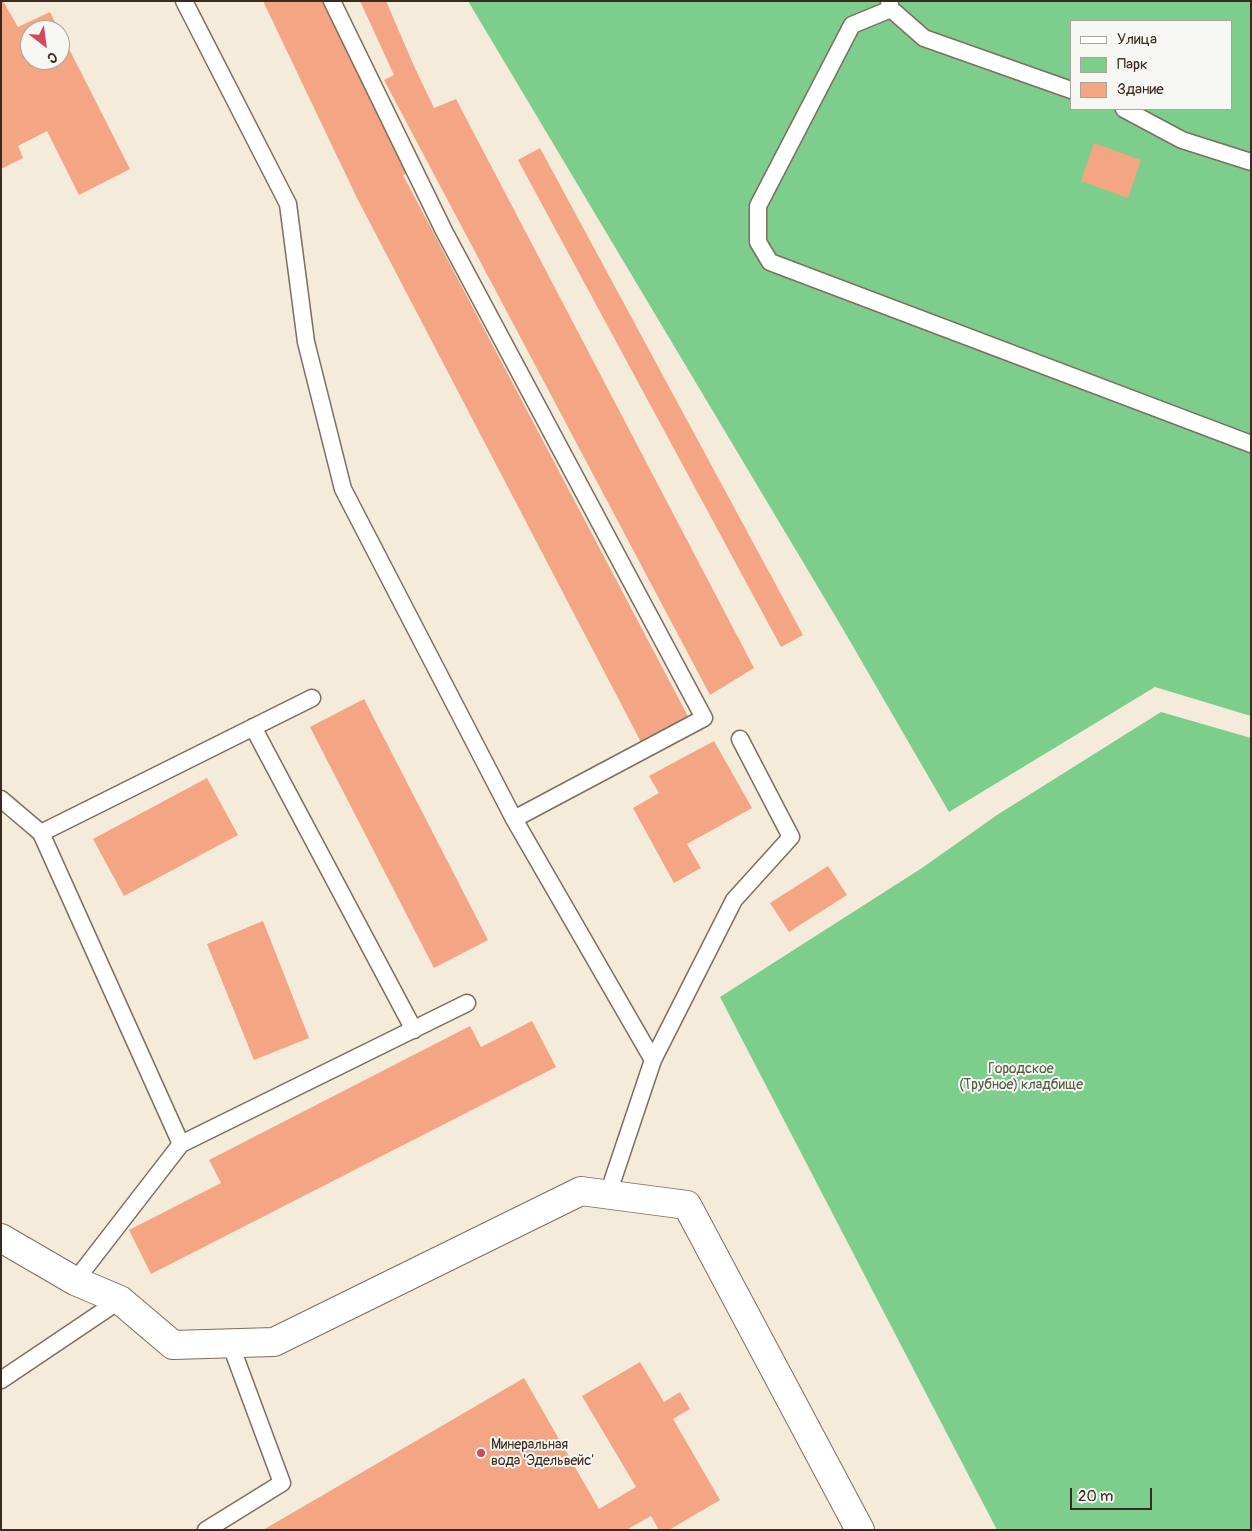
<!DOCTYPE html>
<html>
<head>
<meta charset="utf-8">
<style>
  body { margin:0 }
  #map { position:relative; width:1252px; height:1531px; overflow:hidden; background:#f4ebdb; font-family:Pangolin,sans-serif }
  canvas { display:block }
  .frame { position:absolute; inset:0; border:2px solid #3b2a1e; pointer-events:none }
  .legend { position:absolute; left:1070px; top:20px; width:162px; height:90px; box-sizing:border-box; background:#f6f6f2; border:1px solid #aba49d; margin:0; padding:6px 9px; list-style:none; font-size:15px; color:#3b2a1e }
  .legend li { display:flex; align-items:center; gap:10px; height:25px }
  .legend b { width:25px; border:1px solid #aba49d }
  .north { position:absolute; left:20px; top:20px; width:50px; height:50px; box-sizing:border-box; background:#f6f6f2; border:1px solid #aba49d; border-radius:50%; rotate:150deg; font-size:14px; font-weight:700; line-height:20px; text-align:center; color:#3b2a1e }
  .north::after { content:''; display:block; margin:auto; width:18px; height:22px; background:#d1495b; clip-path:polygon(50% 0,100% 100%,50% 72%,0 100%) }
  .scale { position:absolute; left:1070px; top:1488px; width:82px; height:22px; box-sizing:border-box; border:2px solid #3b2a1e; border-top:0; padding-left:6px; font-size:15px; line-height:18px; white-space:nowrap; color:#3b2a1e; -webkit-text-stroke:4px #f6f6f2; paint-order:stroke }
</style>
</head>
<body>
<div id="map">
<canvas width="1252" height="1531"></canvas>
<div class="frame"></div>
<ul class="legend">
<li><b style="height:6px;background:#fff"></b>Улица</li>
<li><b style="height:14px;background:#7dcd8d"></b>Парк</li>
<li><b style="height:14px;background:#f3a584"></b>Здание</li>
</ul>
<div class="north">С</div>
<div class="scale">20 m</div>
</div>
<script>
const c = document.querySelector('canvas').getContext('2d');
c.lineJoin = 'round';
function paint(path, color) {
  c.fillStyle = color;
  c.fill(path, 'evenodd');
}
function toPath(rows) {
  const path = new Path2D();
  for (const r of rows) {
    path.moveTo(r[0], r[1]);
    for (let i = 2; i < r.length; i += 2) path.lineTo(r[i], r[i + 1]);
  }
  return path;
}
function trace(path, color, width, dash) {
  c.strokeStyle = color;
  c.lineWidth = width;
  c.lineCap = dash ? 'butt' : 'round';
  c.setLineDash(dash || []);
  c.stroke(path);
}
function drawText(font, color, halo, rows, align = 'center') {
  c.font = font + ' Pangolin,sans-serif';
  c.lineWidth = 4;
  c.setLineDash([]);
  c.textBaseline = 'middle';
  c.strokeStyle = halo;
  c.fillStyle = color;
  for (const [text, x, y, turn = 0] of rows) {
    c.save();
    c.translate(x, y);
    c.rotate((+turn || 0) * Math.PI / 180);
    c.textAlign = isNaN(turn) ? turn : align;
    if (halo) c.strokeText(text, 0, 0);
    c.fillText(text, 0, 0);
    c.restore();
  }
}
paint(toPath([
  [468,1,1251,1,1251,716,1155,687,949,812,840,624],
  [1071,21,1231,21,1231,109,1071,109],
  [1161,712,1251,738,1251,1530,997,1530,720,997,922,868,997,815]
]), '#7dcd8d');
paint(toPath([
  [1,1,3,1,18,27,50,12,59,30,30,30,30,60,60,60,60,31,130,169,79,195,47,131,18,146,23,158,1,169],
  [263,1,324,1,408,173,403,175,691,722,643,746,357,198],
  [360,1,386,1,414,66,434,108,456,99,754,668,710,695,384,80,394,75],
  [1094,143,1141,160,1128,198,1081,181],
  [540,148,803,635,781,647,518,160],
  [364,699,488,940,434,968,310,727],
  [714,741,752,808,687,844,701,868,674,883,633,808,659,793,649,776],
  [207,778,238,835,124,896,93,839],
  [828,866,847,895,789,932,770,903],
  [263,921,309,1038,254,1060,207,944],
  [532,1021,556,1067,151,1274,129,1230,221,1183,209,1160,470,1026,481,1047],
  [640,1362,664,1402,680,1392,690,1409,673,1419,720,1500,669,1530,659,1530,651,1516,626,1530,263,1530,524,1378,599,1509,636,1487,582,1396]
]), '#f3a584');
const service = toPath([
  [184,1,288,204,306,342,343,489,514,819,653,1060,608,1194],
  [332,1,444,231,704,718,514,819],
  [889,1,891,9,924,38,1071,90],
  [891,9,852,25,758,206,758,242,770,262,1251,444],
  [1124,109,1182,140,1251,162],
  [253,727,414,1030],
  [1,799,41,833,181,1144],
  [41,833,312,698],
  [653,1060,734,900,791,837,740,739],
  [75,1281,181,1144,467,1003],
  [1,1380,120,1300],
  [206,1530,282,1483,230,1343]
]);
const minor = toPath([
  [1,1238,75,1281,120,1300,173,1345,274,1342,581,1191,687,1205,860,1530]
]);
trace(service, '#7c6e60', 19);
trace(minor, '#7c6e60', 30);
trace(service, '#fff', 16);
trace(minor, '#fff', 28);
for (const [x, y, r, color] of [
  [481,1453,5,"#d1495b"]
]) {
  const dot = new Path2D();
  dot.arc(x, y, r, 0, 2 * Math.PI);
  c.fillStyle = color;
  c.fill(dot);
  trace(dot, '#f6f6f2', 2);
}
drawText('14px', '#4f5b3f', '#f6f6f2', [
  ["Городское",1021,1069],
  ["(Трубное) кладбище",1021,1085]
]);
drawText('14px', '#3b2a1e', '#f6f6f2', [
  ["Минеральная",491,1445],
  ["вода 'Эдельвейс'",491,1461]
], 'left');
</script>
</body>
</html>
